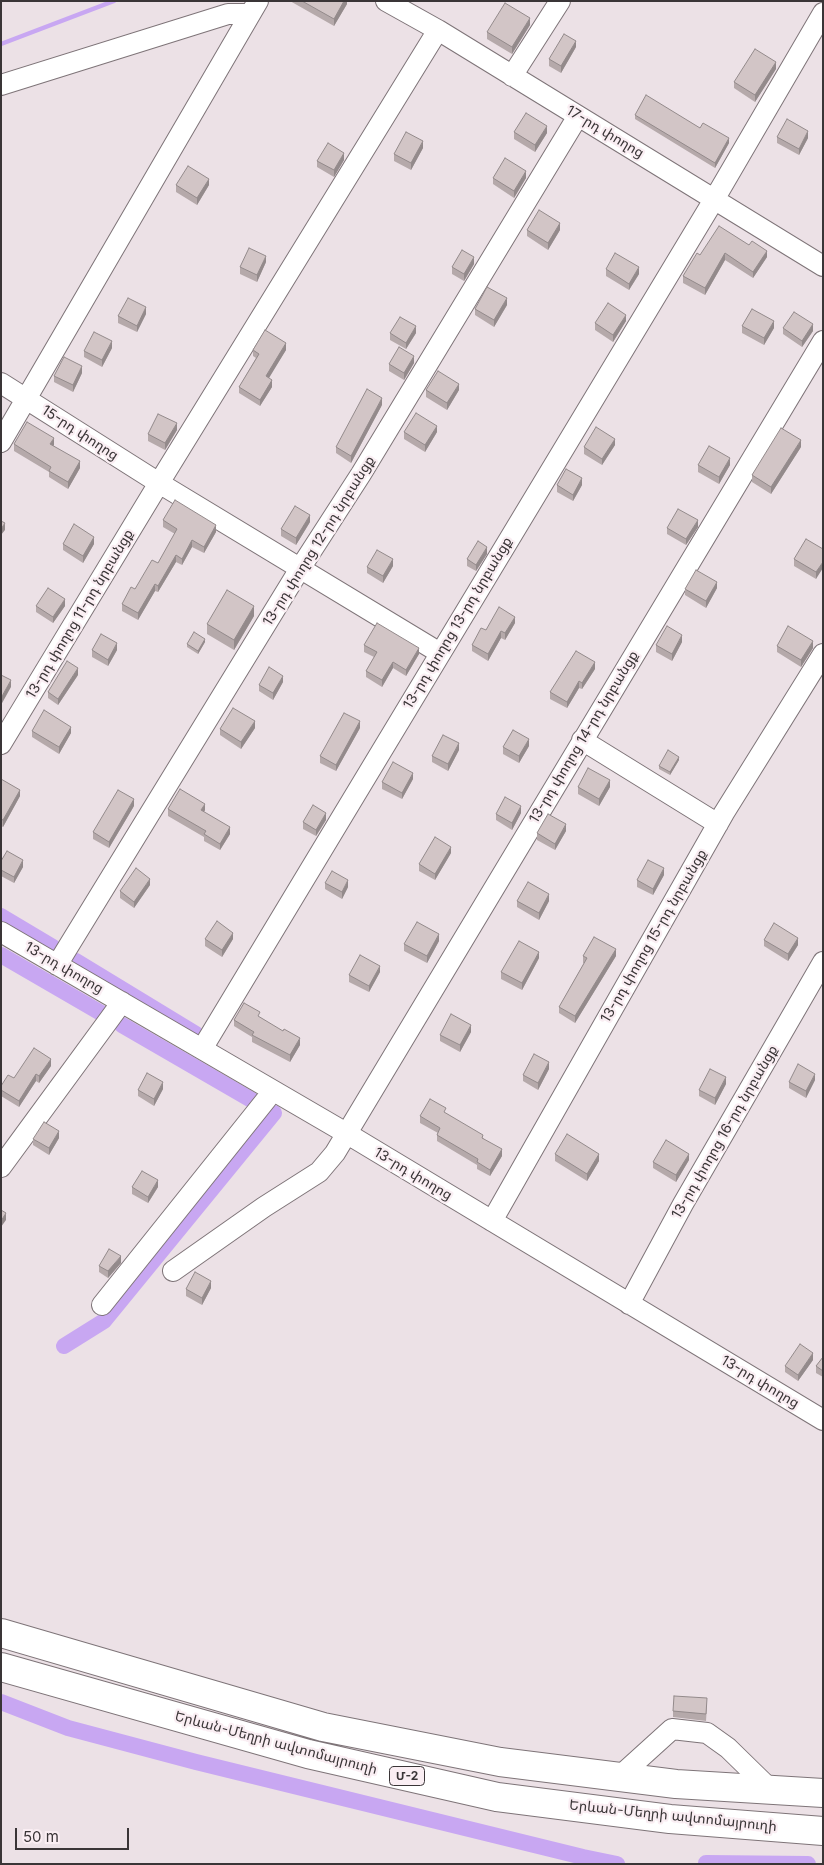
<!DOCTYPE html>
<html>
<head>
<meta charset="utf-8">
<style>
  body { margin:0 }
  #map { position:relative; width:824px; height:1865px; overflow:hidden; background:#ece1e6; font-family:Inter,sans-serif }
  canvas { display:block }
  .frame { position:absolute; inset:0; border:2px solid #3a3537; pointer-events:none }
  .scale { position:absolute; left:15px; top:1828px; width:114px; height:22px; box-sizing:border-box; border:2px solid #3a3537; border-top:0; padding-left:6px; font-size:15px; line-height:18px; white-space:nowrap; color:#3a3537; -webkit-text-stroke:4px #faeef3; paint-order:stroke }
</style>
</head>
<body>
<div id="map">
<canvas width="824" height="1865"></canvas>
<div class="frame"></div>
<div class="scale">50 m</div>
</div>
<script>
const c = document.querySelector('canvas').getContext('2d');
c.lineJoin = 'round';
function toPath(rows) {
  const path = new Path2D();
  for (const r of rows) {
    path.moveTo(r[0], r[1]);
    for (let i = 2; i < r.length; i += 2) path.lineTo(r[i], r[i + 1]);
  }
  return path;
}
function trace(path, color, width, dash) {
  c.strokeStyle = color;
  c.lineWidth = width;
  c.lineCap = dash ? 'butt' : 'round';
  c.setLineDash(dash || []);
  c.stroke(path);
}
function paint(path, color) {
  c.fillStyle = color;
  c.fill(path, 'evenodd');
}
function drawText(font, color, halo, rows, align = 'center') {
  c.font = font + ' Inter,"Noto Sans Armenian",sans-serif';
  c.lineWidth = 4.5;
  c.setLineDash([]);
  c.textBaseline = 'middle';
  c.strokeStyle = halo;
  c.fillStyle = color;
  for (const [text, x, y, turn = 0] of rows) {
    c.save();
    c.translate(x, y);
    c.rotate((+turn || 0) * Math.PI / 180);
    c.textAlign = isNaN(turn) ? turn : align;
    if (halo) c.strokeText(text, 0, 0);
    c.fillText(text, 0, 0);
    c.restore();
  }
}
trace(toPath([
  [1,44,114,1]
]), '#c8a7f2', 4.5);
trace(toPath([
  [1,916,53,947],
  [1,955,101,1013],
  [76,961,196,1034],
  [122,1025,255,1102],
  [64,1346,104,1321,274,1113],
  [1,1702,68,1728,196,1762,583,1857,617,1864],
  [706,1863,808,1864]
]), '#c8a7f2', 16);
const minor = toPath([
  [386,1,438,30,823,266],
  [512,76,560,1],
  [1,85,228,14,250,14],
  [1,383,159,483,440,653],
  [1,442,258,1],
  [582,740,718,824],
  [1,744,159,483,438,30],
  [1,932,346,1133,823,1420],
  [57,965,301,567,361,474,578,116],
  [202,1049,715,198,823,13],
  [1,1167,122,1002],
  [492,1221,724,813,823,654],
  [173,1271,264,1207,319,1172,335,1153,823,341],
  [629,1304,683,1204,823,962],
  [102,1305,273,1091],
  [619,1777,672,1729,707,1733,728,1748,771,1790]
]);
const highway = toPath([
  [1,1633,323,1727,500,1762,676,1784,823,1793],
  [1,1667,308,1754,497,1797,670,1819,823,1831]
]);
trace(minor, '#7e7478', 22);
trace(highway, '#7e7478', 30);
trace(minor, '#fff', 20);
trace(highway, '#fff', 28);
paint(toPath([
  [290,1,347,1,347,4,334,26],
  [530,25,512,54,487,39,487,32],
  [576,47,561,73,549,66,549,59],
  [776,69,755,102,734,88,734,82],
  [635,115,700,128,729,143,715,168,635,119],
  [514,132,547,133,535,152,514,139],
  [777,137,808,138,799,155,777,143],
  [423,148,411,170,394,161,394,154],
  [344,160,334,177,317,167,317,161],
  [493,178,526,178,514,198,493,184],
  [176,185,209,185,197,205,176,192],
  [527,230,560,230,548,250,527,236],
  [749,245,767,257,753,278,725,260,705,295,683,283,683,276,700,255],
  [266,262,257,282,240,274,240,267],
  [474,264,464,281,452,274,452,267],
  [606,269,639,274,629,290,606,276],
  [507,305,494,327,475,315,475,309],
  [146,314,137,332,118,323,118,316],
  [626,321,613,342,595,330,595,323],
  [742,326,774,328,764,345,742,333],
  [783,328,813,331,802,347,783,334],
  [390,333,416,333,406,349,390,340],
  [112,348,102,367,84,357,84,351],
  [253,350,286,350,268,378,272,387,260,406,239,393,239,387,256,358,253,356],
  [414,363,404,380,389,371,389,364],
  [82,373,73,392,54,382,54,376],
  [426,390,459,390,447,410,426,397],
  [382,405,351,463,336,453,336,447],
  [177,430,165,450,148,441,148,434],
  [404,432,437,432,425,452,404,439],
  [14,444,53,445,80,468,68,489,49,477,49,472,14,451],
  [615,445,602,465,584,454,584,447],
  [801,447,771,494,752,482,752,475],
  [698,465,730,465,719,484,698,472],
  [557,485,582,485,573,501,557,492],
  [163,520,216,532,204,553,192,547,182,565,176,562,158,592,155,591,138,620,122,611,122,604,158,563,175,534,163,527],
  [310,522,296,545,281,536,281,529],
  [698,527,686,545,667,534,667,528],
  [63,544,94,544,83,563,63,550],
  [823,549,816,579,794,566,794,559],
  [487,554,476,571,467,566,467,559],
  [393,566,383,583,367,573,367,567],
  [717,588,706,608,685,595,685,589],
  [36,606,65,606,53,623,36,612],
  [254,616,234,650,207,634,207,624],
  [515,623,505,640,501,638,488,661,472,651,472,645,486,630],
  [205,642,198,654,187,647,187,644],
  [682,642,672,661,656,652,656,645],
  [364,645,419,654,406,676,393,668,382,687,366,677,366,671,374,657,364,652],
  [777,646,813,648,801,667,777,652],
  [92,650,117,650,108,666,92,657],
  [595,669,582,689,579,688,567,708,550,699,550,692],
  [78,675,58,705,48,698,48,692],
  [283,682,273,700,259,691,259,685],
  [255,728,241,749,220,735,220,729],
  [360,728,336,771,320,763,320,756],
  [32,731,71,733,59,754,32,737],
  [529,746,519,763,503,754,503,747],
  [459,750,448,771,432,762,432,756],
  [679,760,670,775,659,769,659,766],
  [1,779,20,796,3,827,1,826],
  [413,779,402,799,382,789,382,782],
  [578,787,610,787,599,806,578,794],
  [134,806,109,848,93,839,93,832],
  [168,809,205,810,204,812,230,834,220,850,204,841,204,837,168,816],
  [521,813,512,830,496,820,496,814],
  [326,820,316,836,303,829,303,822],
  [566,831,555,850,537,840,537,833],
  [451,853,435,880,419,871,419,864],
  [1,861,23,867,14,883,1,876],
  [664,875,653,895,637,887,637,880],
  [325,883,348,887,342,899,325,889],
  [150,885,134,908,120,898,120,891],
  [517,901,549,901,539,920,517,907],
  [205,939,233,939,222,957,205,946],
  [764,940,798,945,788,961,764,946],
  [439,941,427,963,404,951,404,944],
  [583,956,616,956,575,1023,559,1013,559,1007,584,963,583,963],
  [539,958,522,990,501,979,501,972],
  [380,972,369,992,349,982,349,975],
  [260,1017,300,1045,290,1062,252,1042,252,1037,234,1026,234,1020],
  [471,1032,460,1052,440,1041,440,1035],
  [51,1066,39,1083,36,1081,19,1107,1,1096,1,1086,14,1078],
  [549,1069,538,1090,523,1081,523,1075],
  [815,1080,806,1098,789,1088,789,1082],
  [726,1084,715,1105,699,1096,699,1090],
  [163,1089,154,1106,138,1096,138,1090],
  [446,1113,483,1138,502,1156,490,1176,477,1169,477,1165,437,1141,437,1135,438,1133,420,1123,420,1116],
  [59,1138,49,1155,33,1145,33,1139],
  [555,1154,599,1161,587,1181,555,1161],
  [689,1160,676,1182,653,1168,653,1162],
  [132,1187,158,1187,148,1203,132,1194],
  [121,1263,108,1278,99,1272,99,1266],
  [211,1288,202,1305,186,1296,186,1289],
  [823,1357,823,1377,816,1373,816,1366],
  [813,1360,798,1381,785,1372,785,1366],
  [707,1705,706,1721,673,1717,673,1711]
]), '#b5a9aa');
paint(toPath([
  [344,1,347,1,347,4,334,26,334,19],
  [530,18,530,25,512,54,512,47],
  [576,41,576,47,561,73,561,66],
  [776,62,776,69,755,102,755,95],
  [547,126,547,133,535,152,535,145],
  [808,131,808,138,799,155,799,149],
  [729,138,729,143,715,168,715,163],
  [423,141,423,148,411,170,411,163],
  [344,153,344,160,334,177,334,170],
  [526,171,526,178,514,198,514,191],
  [209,179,209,185,197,205,197,198],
  [560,223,560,230,548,250,548,243],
  [767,251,767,257,753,278,753,272],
  [725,253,725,260,705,295,705,288],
  [266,256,266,262,257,282,257,275],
  [474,257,474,264,464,281,464,274],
  [639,267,639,274,629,290,629,284],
  [507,298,507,305,494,327,494,320],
  [146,307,146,314,137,332,137,326],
  [626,315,626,321,613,342,613,335],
  [774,321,774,328,764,345,764,338],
  [813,324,813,331,802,347,802,341],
  [416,326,416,333,406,349,406,343],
  [112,341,112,348,102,367,102,360],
  [286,343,286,350,266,383,266,376],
  [414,356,414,363,404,380,404,373],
  [82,366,82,373,73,392,73,385],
  [272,380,272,387,260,406,260,400],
  [459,384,459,390,447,410,447,403],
  [382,398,382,405,351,463,351,456],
  [177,423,177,430,165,450,165,443],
  [437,426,437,432,425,452,425,445],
  [54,438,54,445,50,450,50,444],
  [615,439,615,445,602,465,602,459],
  [801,440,801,447,771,494,771,487],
  [730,458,730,465,719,484,719,477],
  [80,461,80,468,68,489,68,482],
  [582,478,582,485,573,501,573,495],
  [310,515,310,522,296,545,296,538],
  [698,520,698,527,686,545,686,539],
  [5,523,5,530,1,535,1,529],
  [216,525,216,532,204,553,204,547],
  [94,537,94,544,83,563,83,556],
  [192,540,192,547,182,565,182,559],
  [487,547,487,554,476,571,476,565],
  [176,555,176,562,158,592,158,586],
  [393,559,393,566,383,583,383,576],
  [823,562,823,568,816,579,816,572],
  [717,582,717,588,706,608,706,601],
  [155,584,155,591,138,620,138,613],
  [65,599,65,606,53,623,53,617],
  [254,606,254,616,234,650,234,640],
  [515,617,515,623,505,640,505,633],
  [501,631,501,638,488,661,488,654],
  [682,635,682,642,672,661,672,654],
  [205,639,205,642,198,654,198,651],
  [813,641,813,648,801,667,801,660],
  [117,643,117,650,108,666,108,660],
  [419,648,419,654,406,676,406,670],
  [393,662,393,668,382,687,382,680],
  [595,662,595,669,582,689,582,683],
  [78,668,78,675,58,705,58,699],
  [283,676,283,682,273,700,273,693],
  [11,680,11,687,1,705,1,698],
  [579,681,579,688,567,708,567,702],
  [255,721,255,728,241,749,241,742],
  [360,721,360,728,336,771,336,765],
  [71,727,71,733,59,754,59,747],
  [529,739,529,746,519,763,519,756],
  [459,743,459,750,448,771,448,764],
  [679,757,679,760,670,775,670,772],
  [413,773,413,779,402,799,402,793],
  [610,780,610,787,599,806,599,799],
  [20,790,20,796,3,827,3,820],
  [134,799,134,806,109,848,109,842],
  [205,804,205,810,201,817,201,810],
  [521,806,521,813,512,830,512,823],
  [326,813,326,820,316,836,316,830],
  [566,824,566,831,555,850,555,844],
  [230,827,230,834,220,850,220,844],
  [451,847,451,853,435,880,435,874],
  [23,860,23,867,14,883,14,877],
  [664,868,664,875,653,895,653,889],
  [150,879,150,885,134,908,134,902],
  [348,880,348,887,342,899,342,892],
  [549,894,549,901,539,920,539,913],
  [233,933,233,939,222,957,222,950],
  [439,934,439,941,427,963,427,956],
  [798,938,798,945,788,961,788,954],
  [616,949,616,956,575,1023,575,1016],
  [539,952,539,958,522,990,522,983],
  [380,966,380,972,369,992,369,986],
  [471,1025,471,1032,460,1052,460,1045],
  [300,1038,300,1045,290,1062,290,1055],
  [51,1059,51,1066,39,1083,39,1076],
  [549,1062,549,1069,538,1090,538,1083],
  [36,1074,36,1081,19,1107,19,1101],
  [815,1074,815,1080,806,1098,806,1091],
  [726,1077,726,1084,715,1105,715,1098],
  [163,1082,163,1089,154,1106,154,1099],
  [59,1131,59,1138,49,1155,49,1148],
  [502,1149,502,1156,490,1176,490,1170],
  [599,1154,599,1161,587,1181,587,1174],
  [689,1154,689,1160,676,1182,676,1175],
  [158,1180,158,1187,148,1203,148,1197],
  [6,1213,6,1220,1,1227,1,1221],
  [121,1256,121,1263,108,1278,108,1271],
  [211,1281,211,1288,202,1305,202,1298],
  [813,1353,813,1360,798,1381,798,1375]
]), '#938a8b');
const building = toPath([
  [302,1,344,1,334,19,302,1],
  [505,3,530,18,512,47,487,32,505,3],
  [564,34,576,41,561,66,549,59,564,34],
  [755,49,776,62,755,95,734,82,755,49],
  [646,95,700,128,703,123,729,138,715,163,635,115,646,95],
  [526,113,547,126,535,145,514,132,526,113],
  [787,119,808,131,799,149,777,137,787,119],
  [406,132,423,141,411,163,394,154,406,132],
  [328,143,344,153,334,170,317,161,328,143],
  [505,158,526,171,514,191,493,178,505,158],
  [188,166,209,179,197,198,176,185,188,166],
  [539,210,560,223,548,243,527,230,539,210],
  [719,226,749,245,752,241,767,251,753,272,725,253,705,288,683,276,697,253,700,255,719,226],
  [249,248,266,256,257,275,240,267,249,248],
  [462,250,474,257,464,274,452,267,462,250],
  [615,253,639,267,629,284,606,269,615,253],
  [487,287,507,298,494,320,475,309,487,287],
  [128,298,146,307,137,326,118,316,128,298],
  [608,303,626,315,613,335,595,323,608,303],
  [752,309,774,321,764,338,742,326,752,309],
  [794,312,813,324,802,341,783,328,794,312],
  [400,317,416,326,406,343,390,333,400,317],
  [265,330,286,343,266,376,272,380,260,400,239,387,259,354,253,350,265,330],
  [94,332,112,341,102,360,84,351,94,332],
  [399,347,414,356,404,373,389,364,399,347],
  [64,357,82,366,73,385,54,376,64,357],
  [438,371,459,384,447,403,426,390,438,371],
  [367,389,382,398,351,456,336,447,367,389],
  [416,413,437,426,425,445,404,432,416,413],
  [158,414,177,423,165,443,148,434,158,414],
  [27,422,54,438,50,444,80,461,68,482,49,471,51,467,14,444,27,422],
  [596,427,615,439,602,459,584,447,596,427],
  [781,428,801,440,771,487,752,475,781,428],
  [709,446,730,458,719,477,698,465,709,446],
  [566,469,582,478,573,495,557,485,566,469],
  [175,500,216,525,204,547,192,540,182,559,176,555,158,586,155,584,138,613,122,604,131,587,135,589,152,560,158,563,177,529,163,520,175,500],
  [295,506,310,515,296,538,281,529,295,506],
  [678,509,698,520,686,539,667,528,678,509],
  [1,521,5,523,1,529,1,521],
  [74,524,94,537,83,556,63,544,74,524],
  [806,539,823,549,823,562,816,572,794,559,806,539],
  [478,541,487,547,476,565,467,559,478,541],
  [377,550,393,559,383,576,367,567,377,550],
  [696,570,717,582,706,601,685,589,696,570],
  [48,588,65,599,53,617,36,606,48,588],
  [227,590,254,606,234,640,207,624,227,590],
  [499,607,515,617,505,633,501,631,488,654,472,645,481,628,486,630,499,607],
  [377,623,419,648,406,670,393,662,382,680,366,671,377,652,364,645,377,623],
  [667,626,682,635,672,654,656,645,667,626],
  [788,626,813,641,801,660,777,646,788,626],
  [194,632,205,639,198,651,187,644,194,632],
  [101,634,117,643,108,660,92,650,101,634],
  [576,651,595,662,582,683,579,681,567,702,550,692,576,651],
  [67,661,78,668,58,699,48,692,67,661],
  [269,667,283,676,273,693,259,685,269,667],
  [1,675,11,680,1,698,1,675],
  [233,708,255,721,241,742,220,729,233,708],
  [44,710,71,727,59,747,32,731,44,710],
  [344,713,360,721,336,765,320,756,344,713],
  [513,730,529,739,519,756,503,747,513,730],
  [443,735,459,743,448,764,432,756,443,735],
  [668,750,679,757,670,772,659,766,668,750],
  [393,762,413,773,402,793,382,782,393,762],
  [588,768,610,780,599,799,578,787,588,768],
  [1,779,20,790,3,820,1,819,1,779],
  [180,789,205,804,201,810,230,827,220,844,204,834,206,831,168,809,180,789],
  [118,790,134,799,109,842,93,832,118,790],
  [505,797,521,806,512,823,496,814,505,797],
  [313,805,326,813,316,830,303,822,313,805],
  [548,814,566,824,555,844,537,833,548,814],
  [435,837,451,847,435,874,419,864,435,837],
  [7,851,23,860,14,877,1,870,1,861,7,851],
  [648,860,664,868,653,889,637,880,648,860],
  [136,868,150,879,134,902,120,891,136,868],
  [332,871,348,880,342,892,325,883,332,871],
  [528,882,549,894,539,913,517,901,528,882],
  [217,921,233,933,222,950,205,939,217,921],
  [417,922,439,934,427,956,404,944,417,922],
  [774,923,798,938,788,954,764,940,774,923],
  [594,937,616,949,575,1016,559,1007,587,958,583,956,594,937],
  [519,941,539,952,522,983,501,972,519,941],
  [360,955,380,966,369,986,349,975,360,955],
  [244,1003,260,1012,258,1016,283,1031,284,1029,300,1038,290,1055,252,1035,254,1032,234,1020,244,1003],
  [451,1014,471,1025,460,1045,440,1035,451,1014],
  [34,1048,51,1059,39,1076,36,1074,19,1101,1,1090,1,1086,8,1075,14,1078,34,1048],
  [534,1054,549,1062,538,1083,523,1075,534,1054],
  [798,1064,815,1074,806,1091,789,1082,798,1064],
  [710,1069,726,1077,715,1098,699,1090,710,1069],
  [147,1073,163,1082,154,1099,138,1090,147,1073],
  [430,1099,446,1108,444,1112,483,1135,482,1138,502,1149,490,1170,477,1162,478,1159,437,1135,440,1128,420,1116,430,1099],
  [44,1122,59,1131,49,1148,33,1139,44,1122],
  [567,1134,599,1154,587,1174,555,1154,567,1134],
  [666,1140,689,1154,676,1175,653,1162,666,1140],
  [142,1171,158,1180,148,1197,132,1187,142,1171],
  [1,1210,6,1213,1,1221,1,1210],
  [109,1249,121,1256,108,1271,99,1266,109,1249],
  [195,1272,211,1281,202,1298,186,1289,195,1272],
  [800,1344,813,1353,798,1375,785,1366,800,1344],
  [823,1357,823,1371,816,1366,823,1357],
  [674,1696,707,1698,706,1714,673,1711,674,1696]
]);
paint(building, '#d2c5c6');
trace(building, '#938a8b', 1);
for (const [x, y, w] of [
  [407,1776,35]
]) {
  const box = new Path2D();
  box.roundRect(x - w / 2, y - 9.5, w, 19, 4);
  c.fillStyle = '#faeef3';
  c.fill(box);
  trace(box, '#3a3537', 1);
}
drawText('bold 12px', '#3a3537', null, [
  ["Մ-2",407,1776]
]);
drawText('14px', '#3a3537', '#faeef3', [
  ["17-րդ փողոց",605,132,31],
  ["15-րդ փողոց",80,433,33],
  ["13-րդ փողոց 12-րդ նրբանցք",319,541,-58],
  ["13-րդ փողոց 11-րդ նրբանցք",80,614,-59],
  ["13-րդ փողոց 13-րդ նրբանցք",458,623,-59],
  ["13-րդ փողոց 14-րդ նրբանցք",584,737,-59],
  ["13-րդ փողոց 15-րդ նրբանցք",654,936,-60],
  ["13-րդ փողոց",64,968,30],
  ["13-րդ փողոց 16-րդ նրբանցք",725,1132,-60],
  ["13-րդ փողոց",413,1174,31],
  ["13-րդ փողոց",760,1382,31],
  ["Երևան-Մեղրի ավտոմայրուղի",276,1743,15],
  ["Երևան-Մեղրի ավտոմայրուղի",673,1816,6]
]);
</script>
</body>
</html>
